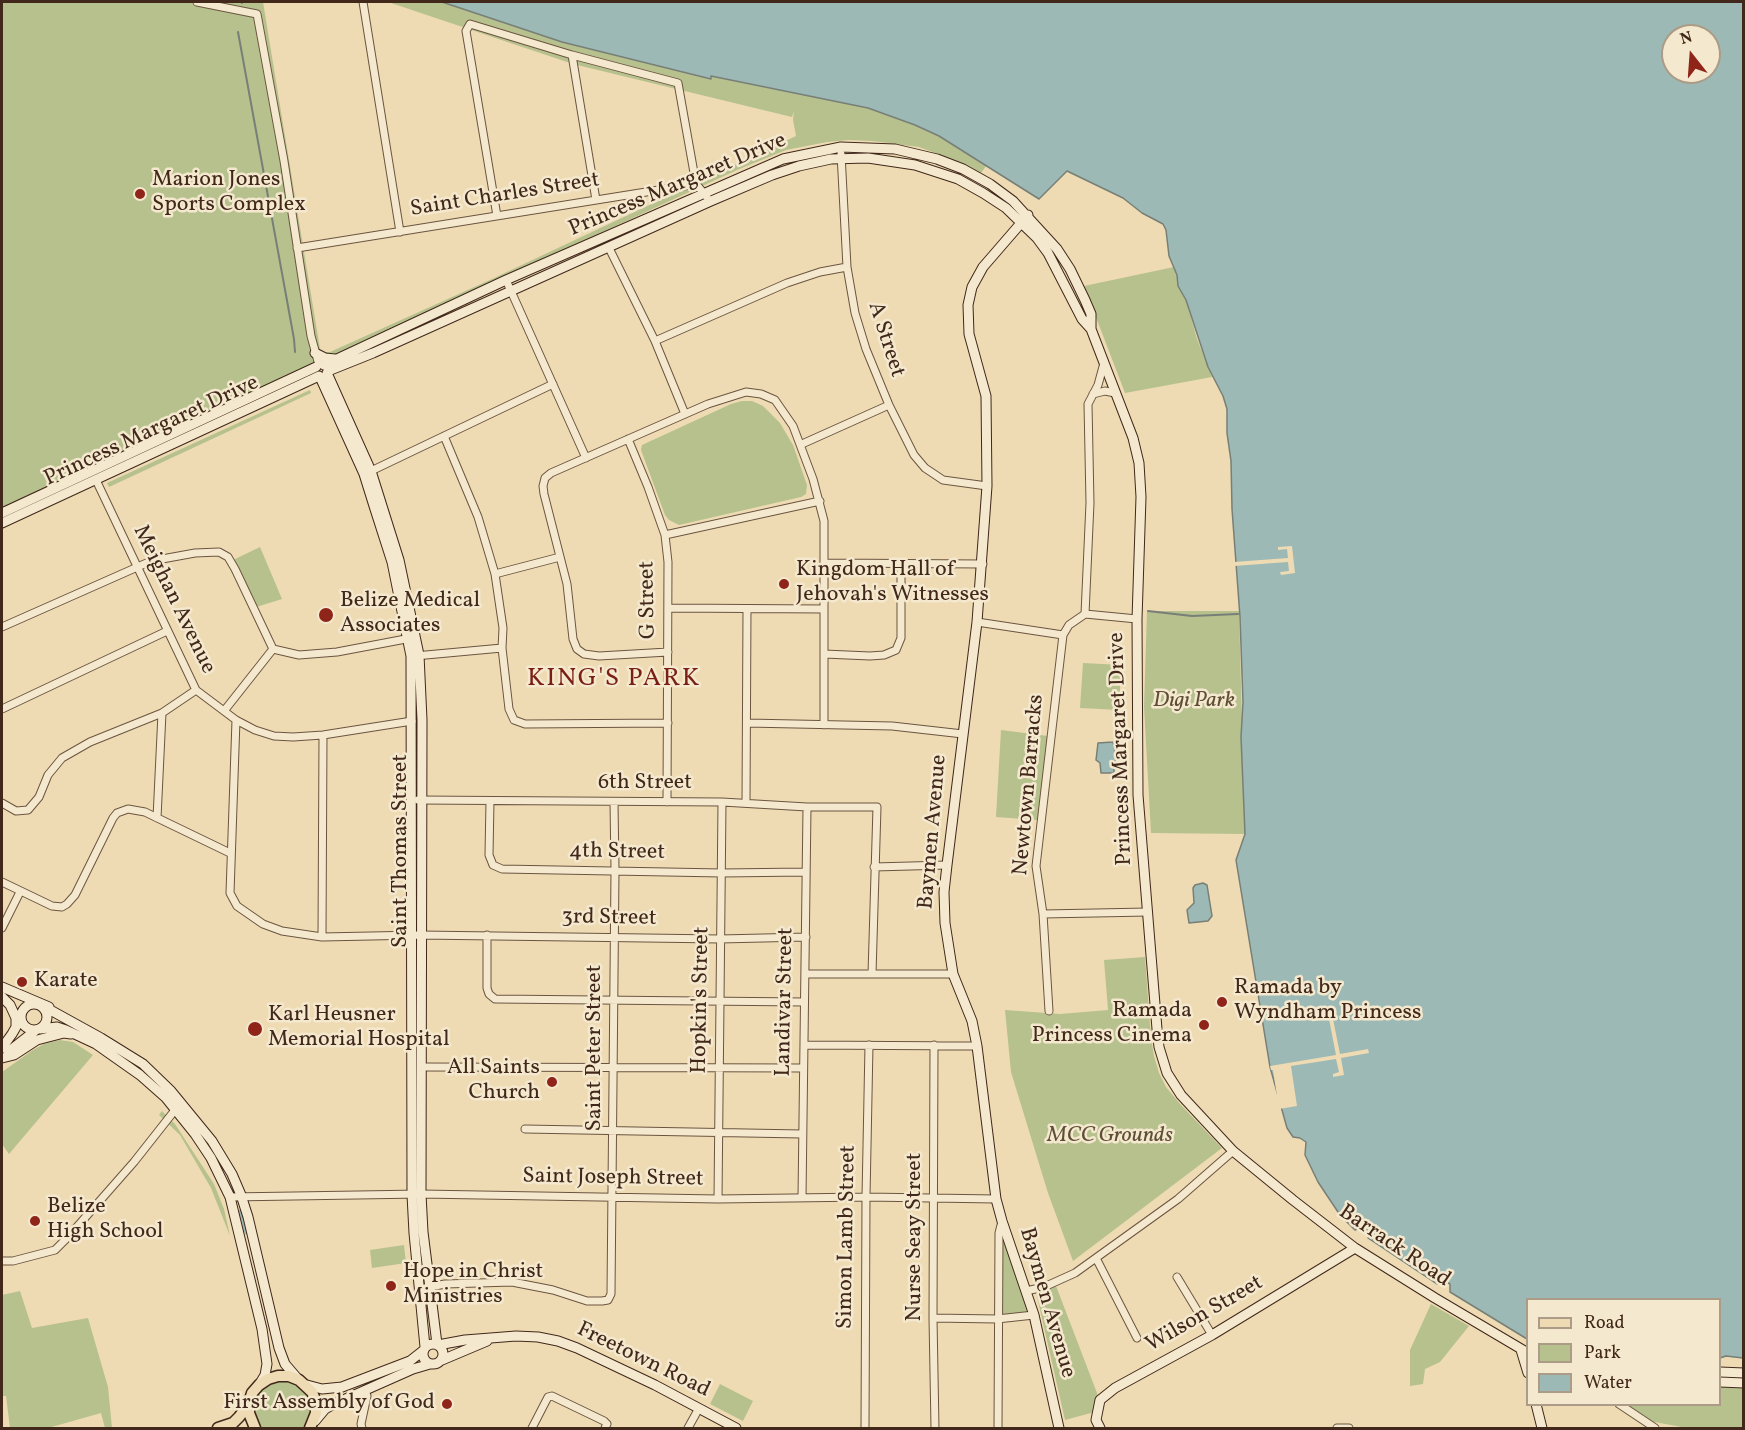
<!DOCTYPE html>
<html>
<head>
<meta charset="utf-8">
<style>
  body { margin:0 }
  #map { position:relative; width:1745px; height:1430px; overflow:hidden; background:#eedbb3; font-family:Vollkorn,serif }
  canvas { display:block }
  .frame { position:absolute; inset:0; border:3px solid #41281a; pointer-events:none }
  .legend { position:absolute; left:1526px; top:1298px; width:195px; height:108px; box-sizing:border-box; background:#f4e8ce; border:2px solid #ac9b86; margin:0; padding:8px 10px; list-style:none; font-size:18px; color:#41281a }
  .legend li { display:flex; align-items:center; gap:12px; height:30px }
  .legend b { width:30px; border:2px solid #ac9b86 }
  .north { position:absolute; left:1661px; top:24px; width:60px; height:60px; box-sizing:border-box; background:#f4e8ce; border:2px solid #ac9b86; border-radius:50%; rotate:343deg; font-size:16px; font-weight:700; line-height:24px; text-align:center; color:#41281a }
  .north::after { content:''; display:block; margin:auto; width:21px; height:27px; background:#8f2418; clip-path:polygon(50% 0,100% 100%,50% 72%,0 100%) }
</style>
</head>
<body>
<div id="map">
<canvas width="1745" height="1430"></canvas>
<div class="frame"></div>
<ul class="legend">
<li><b style="height:8px;background:#eedbb3"></b>Road</li>
<li><b style="height:16px;background:#b6c18e"></b>Park</li>
<li><b style="height:16px;background:#9cb9b5"></b>Water</li>
</ul>
<div class="north">N</div>
</div>
<script>
const c = document.querySelector('canvas').getContext('2d');
c.lineJoin = 'round';
function paint(path, color) {
  c.fillStyle = color;
  c.fill(path, 'evenodd');
}
function toPath(rows) {
  const path = new Path2D();
  for (const r of rows) {
    if (r.length === 3) {
      path.moveTo(r[0] + r[2], r[1]);
      path.arc(r[0], r[1], r[2], 0, 2 * Math.PI);
      continue;
    }
    path.moveTo(r[0], r[1]);
    for (let i = 2; i < r.length; i += 2) path.lineTo(r[i], r[i + 1]);
  }
  return path;
}
function trace(path, color, width, dash) {
  c.strokeStyle = color;
  c.lineWidth = width;
  c.lineCap = dash ? 'butt' : 'round';
  c.setLineDash(dash || []);
  c.stroke(path);
}
function drawText(font, color, halo, rows, align = 'center') {
  c.font = font + ' Vollkorn,serif';
  c.lineWidth = 5;
  c.setLineDash([]);
  c.textBaseline = 'middle';
  c.strokeStyle = halo;
  c.fillStyle = color;
  for (const [text, x, y, turn = 0] of rows) {
    c.save();
    c.translate(x, y);
    c.rotate((+turn || 0) * Math.PI / 180);
    c.textAlign = isNaN(turn) ? turn : align;
    if (halo) c.strokeText(text, 0, 0);
    c.fillText(text, 0, 0);
    c.restore();
  }
}
paint(toPath([
  [2,2,263,2,320,349,325,352,330,352,492,279,796,136,793,120,794,111,792,117,573,64,388,2,442,2,562,42,711,79,711,76,868,108,915,125,939,136,986,166,981,173,965,164,919,147,872,141,848,140,827,142,786,150,737,170,347,350,2,507],
  [1174,267,1177,275,1178,286,1186,300,1197,339,1212,377,1125,393,1084,286],
  [310,390,311,393,109,487,107,483],
  [742,401,752,401,763,406,780,423,793,445,807,485,806,494,801,497,679,525,669,520,665,515,641,450,642,445,731,404],
  [260,547,282,599,253,608,233,560],
  [1147,611,1239,611,1245,834,1151,833,1144,707],
  [1083,663,1121,665,1119,710,1080,708],
  [1001,730,1048,736,1037,820,996,817],
  [1145,957,1151,1038,1154,1056,1159,1073,1166,1087,1181,1105,1222,1148,1073,1261,1048,1193,1011,1072,1005,1010,1060,1014,1108,1010,1104,960],
  [60,1040,73,1042,93,1055,9,1154,2,1144,2,1072,33,1050,44,1044],
  [162,1111,175,1124,214,1184,224,1209,230,1236,211,1188,180,1135,159,1115],
  [1001,1228,1026,1299,1029,1316,1003,1318,999,1229],
  [404,1245,406,1263,372,1268,370,1250],
  [1053,1278,1097,1393,1102,1410,1065,1420,1036,1292],
  [20,1291,32,1328,88,1318,108,1387,112,1428,105,1428,101,1413,48,1428,10,1428,6,1396,2,1396,2,1295],
  [1431,1304,1469,1326,1440,1362,1425,1369,1423,1384,1410,1386,1410,1350],
  [289,1381,304,1389,309,1398,311,1408,310,1418,305,1427,303,1428,260,1428,255,1420,253,1410,257,1393,271,1382],
  [720,1384,753,1401,743,1421,710,1404],
  [1720,1385,1743,1385,1743,1428,1687,1428,1649,1421,1628,1407,1632,1404,1720,1404]
]), '#b6c18e');
const water = toPath([
  [442,2,1743,2,1743,1358,1726,1356,1720,1358,1720,1300,1528,1300,1527,1339,1450,1292,1450,1284,1443,1280,1441,1283,1438,1281,1437,1284,1368,1238,1369,1236,1367,1234,1368,1231,1362,1227,1355,1230,1340,1215,1318,1182,1305,1155,1306,1142,1300,1138,1293,1137,1287,1128,1270,1067,1236,860,1245,834,1241,737,1243,702,1240,617,1232,509,1231,461,1227,433,1227,409,1223,396,1208,367,1186,300,1178,286,1177,275,1169,256,1166,230,1163,224,1142,213,1123,198,1067,171,1039,199,939,136,915,125,868,108,711,76,711,79,562,42,442,2],
  [1673,36,1709,36,1709,72,1673,72,1673,36],
  [1113,742,1117,759,1114,762,1114,773,1101,773,1100,763,1096,760,1098,743,1113,742],
  [1203,883,1207,885,1212,916,1208,921,1189,923,1187,910,1194,903,1193,888,1195,885,1203,883]
]);
paint(water, '#9cb9b5');
trace(water, '#787f77', 1.5);
paint(toPath([
  [1292,546,1295,573,1281,575,1280,572,1289,571,1288,562,1234,566,1234,562,1288,558,1287,549,1278,550,1278,547],
  [1332,1014,1340,1054,1368,1049,1369,1053,1341,1058,1344,1075,1333,1077,1333,1074,1339,1072,1336,1059,1291,1066,1297,1106,1279,1109,1273,1070,1271,1070,1270,1066,1336,1055,1329,1019,1314,1021,1313,1018]
]), '#eedbb3');
trace(toPath([
  [242,2,242,3],
  [238,32,294,339,295,352],
  [1148,611,1192,616,1238,614]
]), '#787f77', 2);
trace(toPath([
  [210,1146,215,1156],
  [240,1214,248,1231]
]), '#9cb9b5', 8);
const street = toPath([
  [197,2,257,14,284,161,311,336,319,365],
  [363,2,400,232],
  [572,55,596,200],
  [841,154,847,267,855,313,866,349,889,405,914,455,925,468,943,480,987,486],
  [497,216,466,31,470,24,572,55,678,83,696,184],
  [297,248,696,184,707,197],
  [609,248,655,341,685,414],
  [506,280,586,458],
  [655,341,787,283,820,272,847,267],
  [1093,394,1105,391,1115,393],
  [444,436,478,517,495,574,503,628,502,648,509,709,514,720,525,724,668,723],
  [628,439,648,487,665,535,668,562,667,802],
  [802,444,889,405],
  [371,471,553,384],
  [96,480,196,690,236,720,255,730,274,736,293,737,323,735,412,721],
  [665,535,820,501],
  [825,563,983,564],
  [495,574,560,557],
  [669,608,824,609],
  [1085,614,1090,503,1088,404,1098,385,1104,363],
  [977,622,1063,635],
  [2,627,151,561,195,553,219,552,228,557,235,569,273,649,299,655,337,652,411,638],
  [668,652,599,656,584,654,577,649,573,639,567,584,544,494,543,486,545,478,551,473,708,404,746,392,761,394,775,400,793,426,813,479,824,521,824,725],
  [824,654,870,656,884,655,896,650,901,638,901,564],
  [415,656,502,648],
  [2,709,167,631],
  [224,711,273,649],
  [236,720,230,893,237,906,263,924,282,931,322,937,420,935,720,939,806,937],
  [747,723,892,726,963,734],
  [418,800,722,802,807,807,877,807,872,974],
  [490,801,489,855,493,865,502,869,722,873,805,872],
  [2,803,16,811,28,810,39,797,48,775,62,758,90,742,162,713,196,690],
  [746,803,747,609],
  [157,818,162,713],
  [874,867,947,865],
  [2,882,52,906,62,907,67,904,75,895,113,818,117,813,128,809,145,812,230,853],
  [1043,914,1148,912],
  [2,928,20,892],
  [487,935,487,988,489,994,495,999,804,1002],
  [322,937,323,735],
  [805,974,953,974],
  [1049,1011,1043,914,1036,866,1063,635,1069,625,1085,614,1137,619],
  [804,1045,977,1046],
  [934,1045,933,1318,935,1428],
  [421,1067,803,1068],
  [525,1129,802,1134],
  [230,1197,421,1194,718,1199,866,1197,996,1199],
  [802,1198,807,807],
  [718,1199,722,802],
  [1096,1258,1137,1338],
  [2,1261,13,1261,55,1250,68,1237,134,1162,175,1110],
  [1177,1277,1212,1335],
  [420,1289,445,1284,512,1282,553,1290,587,1301,602,1301,608,1300,611,1294,615,870,614,802],
  [1026,1291,1044,1287,1075,1273,1178,1199,1233,1151],
  [933,1318,997,1319,1034,1315],
  [1619,1404,1655,1428],
  [362,1428,361,1424,367,1396,365,1390],
  [532,1428,548,1397,552,1396,604,1421,607,1424,605,1428],
  [688,1428,698,1410],
  [865,1428,866,1197,869,1045],
  [998,1428,999,1233,1002,1221],
  [1337,1428,1349,1428]
]);
const secondary = toPath([
  [1028,215,983,267,972,287,968,305,969,334,986,396,987,486,977,622,947,865,944,892,945,923,953,974,972,1021,977,1046,996,1199,1002,1221,1034,1315,1059,1428],
  [315,353,325,358,335,359],
  [324,365,506,280,783,159,841,147,895,149,937,159,963,169,990,184,1013,201,1057,249,1070,269,1085,300,1091,314,1091,329],
  [328,371,373,353,711,201,772,175,799,166,831,159,868,158,915,165,958,179,983,193,1006,208,1037,238,1048,253,1082,319,1091,329,1133,438,1139,463,1141,497,1137,619,1138,795,1157,1029,1159,1047,1167,1073,1181,1095,1233,1151,1293,1200,1355,1248,1435,1298,1528,1353],
  [327,373,371,471,399,560,419,655,422,720,421,1194,423,1232,437,1344],
  [320,377,364,474,374,506,392,562,411,656,412,1195,414,1233,425,1347],
  [2,513,316,367],
  [2,523,319,376],
  [2,987,49,1007],
  [2,997,10,1005,16,1018,16,1027,12,1034,2,1048],
  [34,1017,13],
  [43,1006,101,1038,143,1064,171,1091,212,1141,232,1174,241,1195,248,1217,279,1348,285,1364,297,1378],
  [40,1029,57,1027,66,1030,96,1044,140,1075,166,1098,195,1134,211,1158,230,1197,262,1329,267,1364,265,1375,259,1385],
  [8,1052,36,1030],
  [2,1058,14,1055,37,1040,64,1033,71,1034],
  [433,1354,10],
  [438,1345,465,1340,516,1336,538,1337,558,1341,577,1348,655,1385,736,1428],
  [1521,1350,1528,1373],
  [442,1360,487,1341],
  [1720,1372,1744,1373],
  [1720,1382,1744,1383],
  [307,1385,322,1389,342,1387,410,1361,424,1350],
  [1536,1404,1542,1428],
  [315,1421,325,1409,334,1404,413,1369,430,1364],
  [1100,1428,1096,1420,1100,1400,1115,1388,1212,1335,1355,1248]
]);
const primary = toPath([
  [218,1428,233,1423,239,1417,249,1404],
  [255,1428,249,1413,249,1403,252,1393,259,1385,268,1379,278,1376,289,1376,299,1380,312,1392,316,1402,316,1413,310,1428]
]);
trace(street, '#6c5540', 9);
trace(secondary, '#41281a', 11);
trace(primary, '#41281a', 13);
trace(street, '#f4e8ce', 7);
trace(secondary, '#f4e8ce', 9);
trace(primary, '#eedbb3', 10);
for (const [x, y, r, color] of [
  [140,194,6,"#8f2418"],
  [784,584,6,"#8f2418"],
  [326,615,8,"#8f2418"],
  [22,982,6,"#8f2418"],
  [1222,1002,6,"#8f2418"],
  [1204,1025,6,"#8f2418"],
  [255,1029,8,"#8f2418"],
  [552,1082,6,"#8f2418"],
  [35,1221,6,"#8f2418"],
  [391,1286,6,"#8f2418"],
  [447,1404,6,"#8f2418"]
]) {
  const dot = new Path2D();
  dot.arc(x, y, r, 0, 2 * Math.PI);
  c.fillStyle = color;
  c.fill(dot);
  trace(dot, '#f4e8ce', 2);
}
drawText('22px', '#41281a', '#f4e8ce', [
  ["Marion Jones",152,181],
  ["Sports Complex",152,206],
  ["Kingdom Hall of",796,571],
  ["Jehovah's Witnesses",796,596],
  ["Belize Medical",340,602],
  ["Associates",340,627],
  ["Karate",34,982],
  ["Ramada by",1234,989],
  ["Wyndham Princess",1234,1014],
  ["Ramada",1192,1012,"right"],
  ["Princess Cinema",1192,1037,"right"],
  ["Karl Heusner",268,1016],
  ["Memorial Hospital",268,1041],
  ["All Saints",540,1069,"right"],
  ["Church",540,1094,"right"],
  ["Belize",47,1208],
  ["High School",47,1233],
  ["Hope in Christ",403,1273],
  ["Ministries",403,1298],
  ["First Assembly of God",435,1404,"right"]
], 'left');
drawText('22px', '#41281a', '#f4e8ce', [
  ["Princess Margaret Drive",678,186,-23],
  ["Saint Charles Street",505,196,-9],
  ["A Street",885,340,72],
  ["Princess Margaret Drive",152,432,-25],
  ["Meighan Avenue",173,600,64],
  ["G Street",649,600,-91],
  ["Princess Margaret Drive",1122,749,-92],
  ["6th Street",645,784],
  ["Newtown Barracks",1030,785,-85],
  ["Baymen Avenue",934,832,-85],
  ["Saint Thomas Street",402,851,-90],
  ["4th Street",617,853,1],
  ["3rd Street",609,919,1],
  ["Hopkin's Street",702,1000,-89],
  ["Landivar Street",786,1002,-89],
  ["Saint Peter Street",596,1048,-90],
  ["Saint Joseph Street",613,1179,1],
  ["Simon Lamb Street",848,1237,-89],
  ["Nurse Seay Street",916,1237,-90],
  ["Barrack Road",1394,1247,34],
  ["Baymen Avenue",1046,1303,74],
  ["Wilson Street",1205,1315,-30],
  ["Freetown Road",643,1361,26]
]);
drawText('italic 22px', '#5e4e37', '#f4e8ce', [
  ["Digi Park",1194,702],
  ["MCC Grounds",1110,1137]
]);
c.letterSpacing = '1.5px';
drawText('26px', '#7a1f14', '#f4e8ce', [
  ["KING'S PARK",614,680]
]);
c.letterSpacing = '0px';
</script>
</body>
</html>
